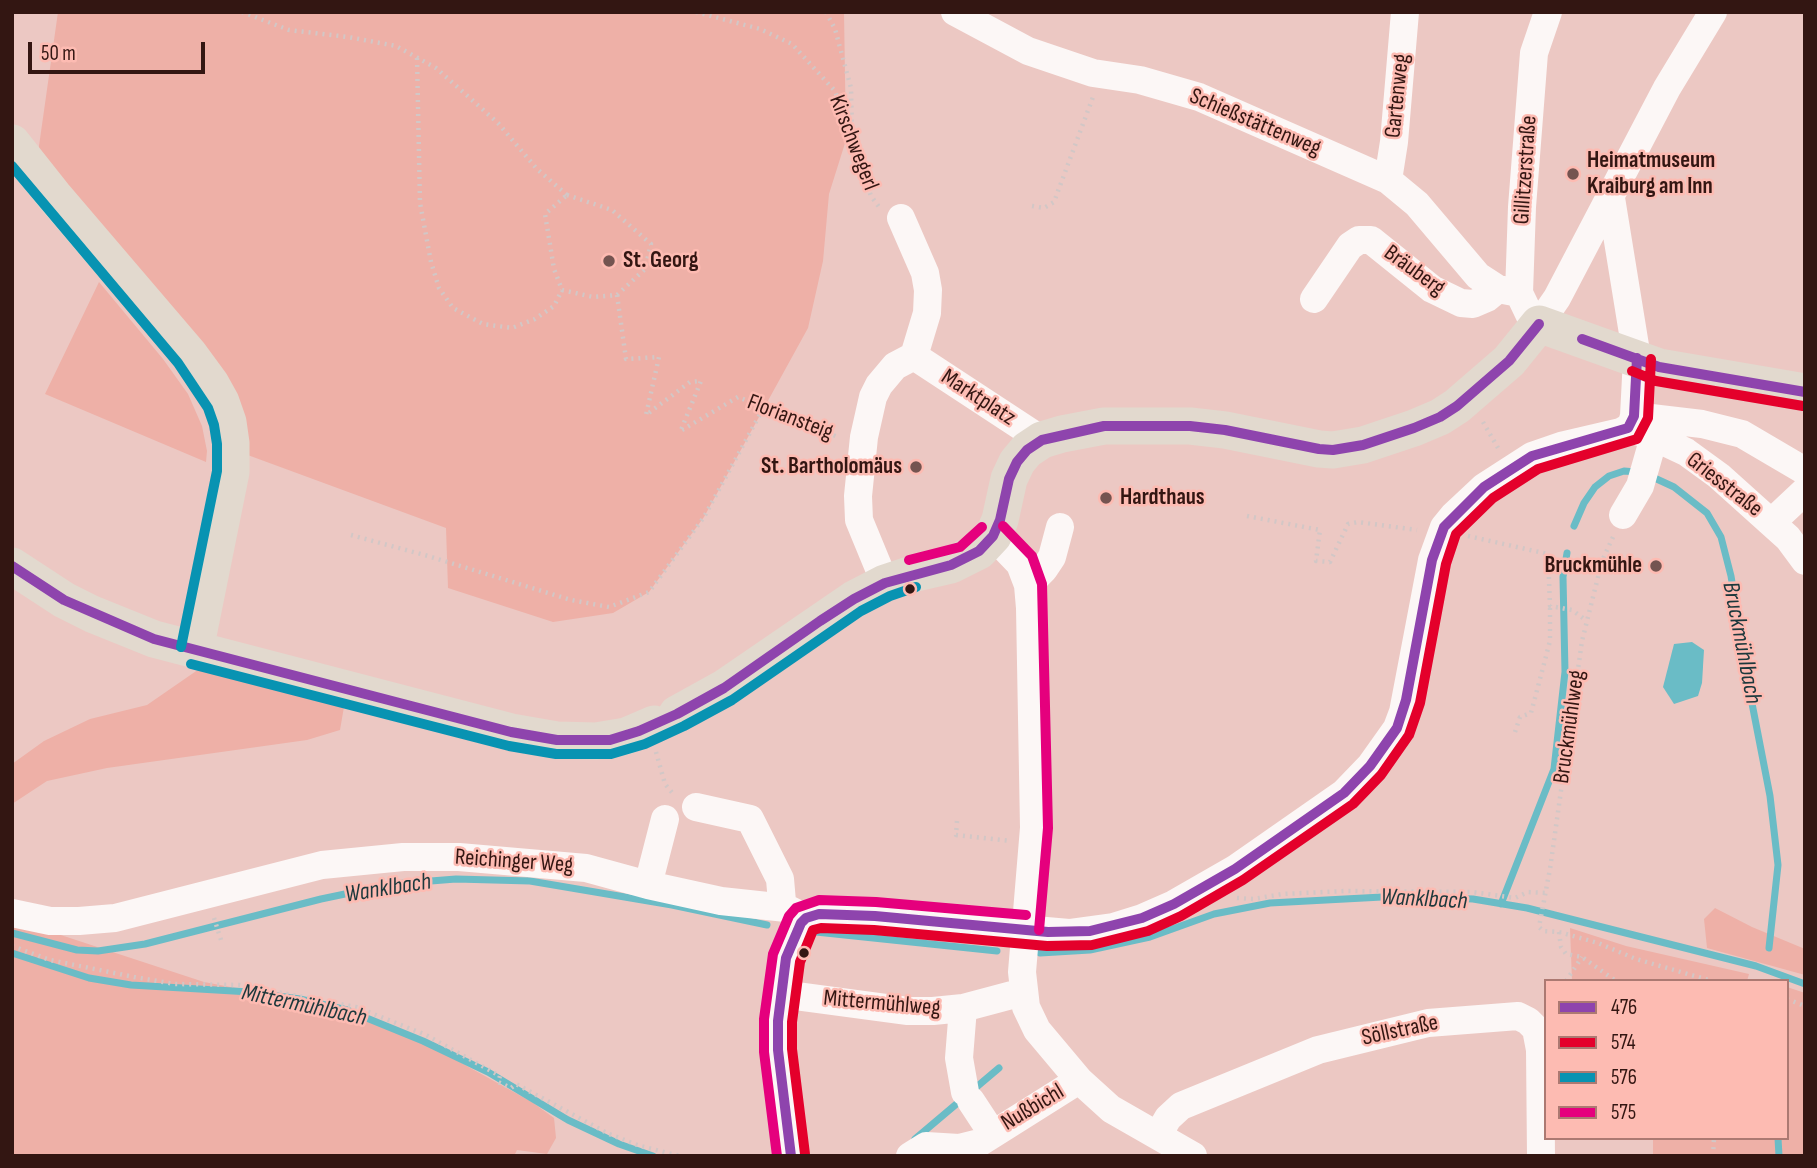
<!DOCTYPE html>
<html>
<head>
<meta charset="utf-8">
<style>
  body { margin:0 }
  #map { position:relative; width:1817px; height:1168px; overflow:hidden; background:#ecc8c3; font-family:"Sofia Sans Condensed",sans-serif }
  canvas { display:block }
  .frame { position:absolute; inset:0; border:14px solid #331612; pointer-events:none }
  .legend { position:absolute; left:1544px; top:979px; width:245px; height:161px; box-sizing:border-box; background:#fdbbb2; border:2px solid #ac7972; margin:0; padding:9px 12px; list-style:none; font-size:21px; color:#331612 }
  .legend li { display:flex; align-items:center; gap:14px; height:35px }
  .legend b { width:35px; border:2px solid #ac7972 }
  .scale { position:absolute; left:28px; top:42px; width:177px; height:32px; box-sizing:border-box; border:4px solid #331612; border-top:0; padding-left:9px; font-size:21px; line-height:24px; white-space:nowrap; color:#331612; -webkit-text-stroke:5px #fdbbb2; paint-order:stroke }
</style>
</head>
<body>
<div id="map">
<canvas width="1817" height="1168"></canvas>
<div class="frame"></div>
<ul class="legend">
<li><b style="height:9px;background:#8e44ad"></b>476</li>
<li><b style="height:9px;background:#e4002b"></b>574</li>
<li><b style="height:9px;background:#0893b2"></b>576</li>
<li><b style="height:9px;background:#e5007d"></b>575</li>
</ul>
<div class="scale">50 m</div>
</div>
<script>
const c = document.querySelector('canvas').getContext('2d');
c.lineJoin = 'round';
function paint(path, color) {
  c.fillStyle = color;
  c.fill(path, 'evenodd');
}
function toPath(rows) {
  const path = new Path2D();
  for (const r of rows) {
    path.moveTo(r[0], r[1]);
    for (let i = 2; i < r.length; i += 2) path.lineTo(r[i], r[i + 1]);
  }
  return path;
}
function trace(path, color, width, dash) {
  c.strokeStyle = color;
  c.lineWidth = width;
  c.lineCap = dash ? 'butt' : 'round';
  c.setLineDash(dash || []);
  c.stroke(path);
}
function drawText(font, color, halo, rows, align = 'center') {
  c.font = font + ' "Sofia Sans Condensed",sans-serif';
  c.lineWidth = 5;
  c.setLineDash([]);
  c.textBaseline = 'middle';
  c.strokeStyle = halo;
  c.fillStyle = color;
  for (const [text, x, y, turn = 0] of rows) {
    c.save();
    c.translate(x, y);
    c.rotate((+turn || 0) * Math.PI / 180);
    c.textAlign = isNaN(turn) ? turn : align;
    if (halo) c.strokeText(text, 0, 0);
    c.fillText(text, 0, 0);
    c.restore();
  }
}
paint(toPath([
  [58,12,844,12,846,140,829,194,823,261,808,328,704,517,649,592,613,613,553,622,448,588,446,528,245,454,37,160],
  [99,282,163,359,188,394,202,426,207,451,206,462,45,394],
  [202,667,345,701,340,730,307,740,107,768,47,781,12,804,12,764,44,741,90,719,147,705],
  [1715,908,1752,927,1805,949,1805,975,1707,948,1704,919],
  [12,919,204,982,336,1007,398,1028,532,1102,554,1118,556,1138,547,1154,517,1150,514,1156,12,1156],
  [1570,928,1626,946,1749,974,1747,981,1572,981],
  [1787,987,1805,993,1805,1156,1653,1156,1653,1138,1787,1138]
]), '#eeb0a7');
paint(toPath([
  [1692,642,1704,650,1702,683,1698,696,1674,704,1663,687,1674,644]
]), '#6abcc6');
trace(toPath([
  [1648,475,1674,487,1707,513,1721,537,1731,576,1749,688,1770,796,1778,865,1769,948],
  [1574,526,1584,503,1595,487,1609,476,1624,471,1636,472],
  [1501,904,1554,769,1565,672,1563,577,1567,553],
  [816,932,997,951],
  [12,933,77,950,98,951,145,944,321,899,393,884,456,879,530,881,672,905,767,925],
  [12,953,89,978,131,985,250,992,300,999,347,1010,423,1041,488,1072,568,1120,619,1144,653,1156],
  [1040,953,1090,950,1150,937,1214,914,1270,903,1401,896,1473,899,1527,908,1756,966,1805,984],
  [1778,1138,1779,1156],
  [915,1139,999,1068]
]), '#6abcc6', 7);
trace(toPath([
  [242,12,289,30,348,37,396,46,436,68,498,123,537,169,567,195],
  [696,12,760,29,792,44,835,91,871,196,879,207],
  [826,12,835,29,851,88,852,135],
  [417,58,420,203,431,262,439,288,453,308,483,324,512,328,535,319,554,306,562,290],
  [567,195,612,210,651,244,645,269,617,295,593,297,562,290,554,269,545,214,567,195],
  [1032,206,1044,208,1054,202,1093,97],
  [617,295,626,359,659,357,646,415,690,382,701,381,681,430],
  [1483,422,1498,448],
  [682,430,738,397,838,437],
  [1247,516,1320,530,1316,561,1330,562,1348,524,1358,522,1417,530],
  [351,535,428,556,571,600,609,607,649,592,704,517,764,407],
  [1468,536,1548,554,1550,606,1572,610,1587,621],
  [1613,537,1602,561,1582,641,1550,869,1539,927,1543,931,1559,932,1598,943,1636,959,1712,981],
  [1515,732,1520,717,1531,713,1550,641,1550,606],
  [656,752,665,784,674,795],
  [957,821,956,835,1011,841],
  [1237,898,1254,899,1282,894,1346,891,1472,892,1515,898,1528,892,1545,893],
  [214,918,221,940],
  [1559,932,1561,947,1566,954,1582,957,1616,981],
  [12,946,50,960,134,977,175,984,240,985,356,1007,426,1035,500,1076,498,1082,511,1088,516,1084,609,1134,640,1146,680,1156],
  [1566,981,1582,957],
  [1787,999,1805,1006],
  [1713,1156,1714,1138]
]), '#d2c7c6', 4.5, [2, 5]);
trace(toPath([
  [955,12,1028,51,1093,73,1140,80,1199,97,1388,180,1417,204,1478,276,1498,289,1519,293],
  [1548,12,1534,53,1522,207,1519,293,1530,316,1539,324,1557,298,1667,88,1713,12],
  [1388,180,1394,142,1405,12],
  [1314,299,1350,246,1359,240,1371,240,1432,289,1461,303,1473,304,1487,298,1498,289],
  [914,356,1042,440],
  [1634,416,1702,424,1742,434,1805,471],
  [1628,428,1654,437,1686,452,1719,476,1788,538,1805,561],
  [1623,515,1640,486,1654,437],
  [1772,522,1805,491],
  [993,536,1020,564,1028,585,1030,608,1034,828,1022,972,1026,1007,1037,1030,1079,1080,1111,1109,1193,1156],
  [885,583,859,520,858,496,864,437,873,397,879,385,895,366,914,356,927,313,928,290,925,273,901,218],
  [1028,585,1044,569,1052,557,1060,527],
  [696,807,750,819,780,879,782,902,786,908],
  [648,885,665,819],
  [12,913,50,921,79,921,115,918,322,865,403,857,459,857,586,868,648,885,721,901,786,908,806,918],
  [781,994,908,1011,933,1011,963,1008,1023,992],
  [963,1008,959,1058,965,1092],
  [971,1101,992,1133],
  [1158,1135,1168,1118,1181,1106,1318,1050,1428,1023,1518,1016,1528,1021,1536,1029,1540,1050,1541,1156],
  [791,1156,778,1050,778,1021,786,958,792,940,806,918,819,914,875,916,1069,933,1113,927,1142,918,1174,904,1235,869,1344,793,1370,766,1397,728,1403,712,1432,560,1444,527,1453,516,1484,487,1532,456,1561,446,1621,432,1628,428,1632,423,1634,416,1637,358,1611,198],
  [910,1156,926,1146,959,1148,979,1143,1079,1080]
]), '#fcf7f6', 28);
trace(toPath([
  [12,143,54,196,189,354,211,384,221,402,228,422,231,443,231,472,195,650],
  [12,566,64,600,92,614,154,639,511,732,557,740,596,741,626,736,654,724],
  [677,714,724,688,854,599,885,583,912,574,951,565,979,551,993,536,1000,520,1009,479,1017,462,1027,450,1042,440,1062,434,1104,426,1190,426,1225,430,1319,449,1333,450,1363,445,1414,428,1440,417,1457,406,1509,361,1539,324,1659,367,1805,392]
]), '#e2d9ce', 37);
trace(toPath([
  [1582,339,1659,367,1805,392],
  [12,566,64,600,154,639,511,732,557,740,610,740,639,731,677,714,724,688,820,621,854,599,885,583,951,565,979,551,993,536,1000,520,1009,479,1017,462,1027,450,1042,440,1104,426,1190,426,1225,430,1319,449,1333,450,1363,445,1414,428,1440,417,1457,406,1509,361,1539,324],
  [791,1156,778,1050,778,1021,786,958,801,923,806,918,819,914,875,916,1048,932,1090,931,1142,918,1174,904,1235,869,1344,793,1370,766,1397,728,1406,700,1432,560,1444,527,1484,487,1532,456,1628,428,1634,416,1637,358]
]), '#8e44ad', 10);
trace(toPath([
  [1632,371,1656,381,1803,406],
  [805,1154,792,1049,792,1022,800,962,813,930,821,928,874,930,1047,946,1092,945,1148,931,1181,916,1243,880,1353,804,1381,775,1409,735,1420,703,1446,564,1456,534,1493,498,1538,469,1637,439,1648,418,1651,359]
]), '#e4002b', 10);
trace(toPath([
  [12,166,178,363,208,408,214,425,217,444,217,471,181,647],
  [191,664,509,746,556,754,611,754,645,744,684,726,732,700,861,611,890,596,916,587]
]), '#0893b2', 10);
trace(toPath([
  [1003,526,1032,556,1042,584,1048,828,1039,930],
  [909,560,960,547,982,527],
  [777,1156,764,1052,764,1019,773,954,789,916,796,908,819,900,876,902,1026,915]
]), '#e5007d', 10);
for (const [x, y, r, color] of [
  [1573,174,7,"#745450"],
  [609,261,7,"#745450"],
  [916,467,7,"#745450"],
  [1106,498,7,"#745450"],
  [1656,566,7,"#745450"],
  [910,589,6,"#331612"],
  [804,953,6,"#331612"]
]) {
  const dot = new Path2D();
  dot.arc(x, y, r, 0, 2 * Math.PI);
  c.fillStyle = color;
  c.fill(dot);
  trace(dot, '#fdbbb2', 2.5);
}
drawText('23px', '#331612', '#fdbbb2', [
  ["Gartenweg",1398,96,-84],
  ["Schießstättenweg",1255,123,23],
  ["Kirschwegerl",853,143,69],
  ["Gillitzerstraße",1526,170,-86],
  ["Bräuberg",1414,271,36],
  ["Marktplatz",978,398,33],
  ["Floriansteig",790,418,21],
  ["Griesstraße",1724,485,38],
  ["Bruckmühlweg",1570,727,-82],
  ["Reichinger Weg",514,862,4],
  ["Mittermühlweg",882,1004,5],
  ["Söllstraße",1400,1031,-12],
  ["Nußbichl",1033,1108,-31]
]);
drawText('bold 23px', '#331612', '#fdbbb2', [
  ["Heimatmuseum",1587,161],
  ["Kraiburg am Inn",1587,187],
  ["St. Georg",623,261],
  ["St. Bartholomäus",902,467,"right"],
  ["Hardthaus",1120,498],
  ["Bruckmühle",1642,566,"right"]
], 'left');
drawText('italic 24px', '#1c383c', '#fdbbb2', [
  ["Bruckmühlbach",1741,643,79],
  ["Wanklbach",388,889,-9],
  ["Wanklbach",1424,900,3],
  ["Mittermühlbach",304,1006,12]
]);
</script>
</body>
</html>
